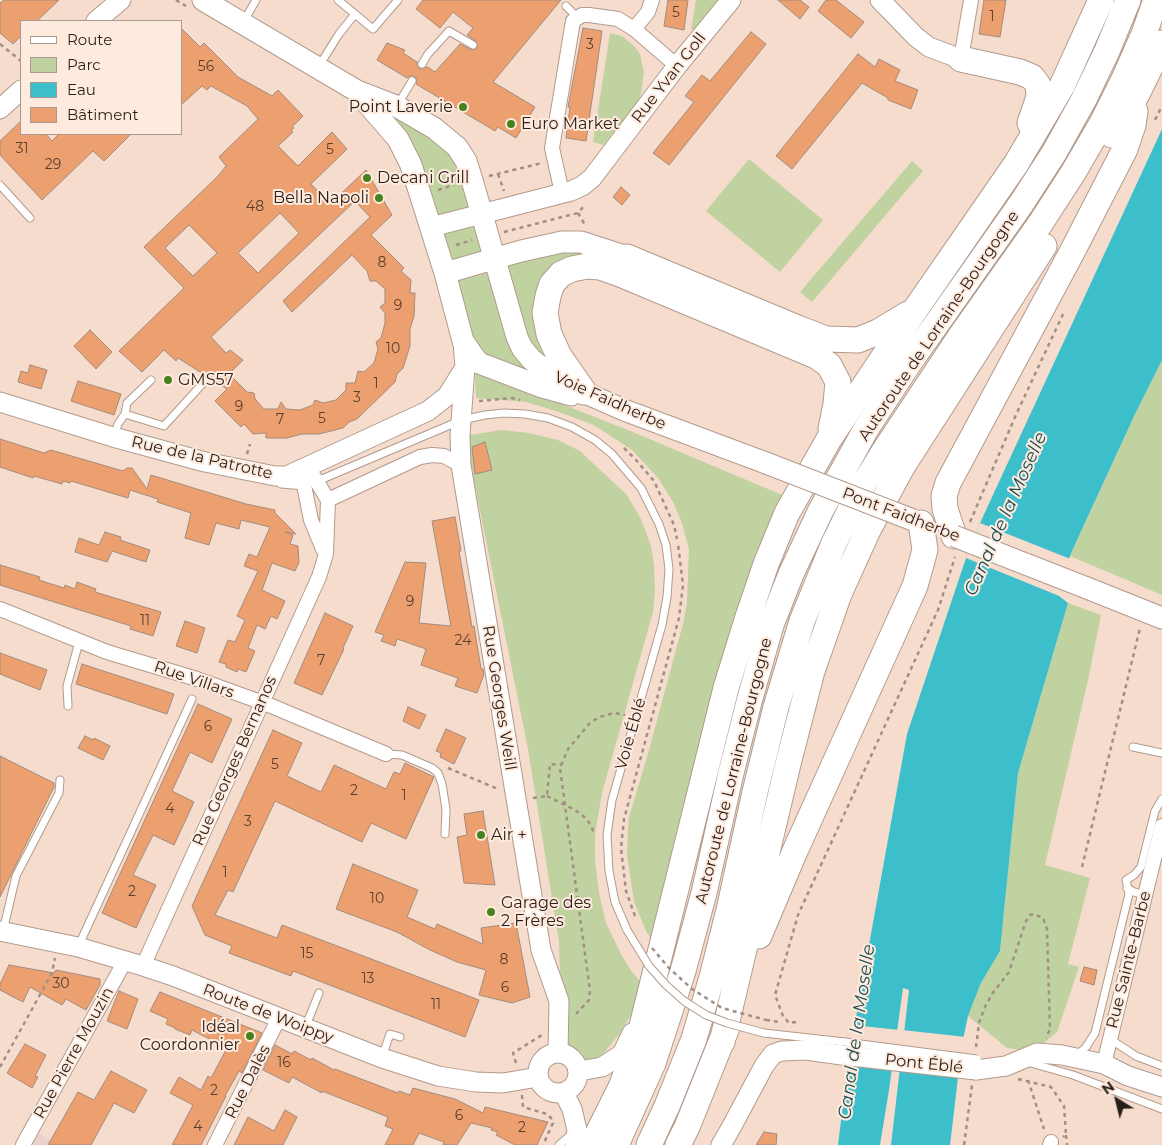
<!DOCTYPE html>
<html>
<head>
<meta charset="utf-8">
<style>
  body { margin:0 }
  #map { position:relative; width:1162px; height:1145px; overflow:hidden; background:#f5dccd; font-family:Montserrat,sans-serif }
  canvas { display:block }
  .legend { position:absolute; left:20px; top:20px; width:162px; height:115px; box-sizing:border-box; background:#ffeade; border:1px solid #a99990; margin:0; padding:6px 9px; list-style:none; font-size:15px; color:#291f1a }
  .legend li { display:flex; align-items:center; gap:10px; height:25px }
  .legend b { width:25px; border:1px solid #a99990 }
  .north { position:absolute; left:1092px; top:1075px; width:50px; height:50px; -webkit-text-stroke:4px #ffeade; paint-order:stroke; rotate:324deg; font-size:14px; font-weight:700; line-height:20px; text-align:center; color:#291f1a }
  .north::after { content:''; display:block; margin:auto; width:18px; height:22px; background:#291f1a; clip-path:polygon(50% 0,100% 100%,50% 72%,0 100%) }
</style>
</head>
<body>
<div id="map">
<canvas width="1162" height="1145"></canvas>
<ul class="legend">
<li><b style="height:6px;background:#fff"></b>Route</li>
<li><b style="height:14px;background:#c1d2a1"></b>Parc</li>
<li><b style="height:14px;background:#3dbfcb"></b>Eau</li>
<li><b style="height:14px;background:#eca06f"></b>Bâtiment</li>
</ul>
<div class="north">N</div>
</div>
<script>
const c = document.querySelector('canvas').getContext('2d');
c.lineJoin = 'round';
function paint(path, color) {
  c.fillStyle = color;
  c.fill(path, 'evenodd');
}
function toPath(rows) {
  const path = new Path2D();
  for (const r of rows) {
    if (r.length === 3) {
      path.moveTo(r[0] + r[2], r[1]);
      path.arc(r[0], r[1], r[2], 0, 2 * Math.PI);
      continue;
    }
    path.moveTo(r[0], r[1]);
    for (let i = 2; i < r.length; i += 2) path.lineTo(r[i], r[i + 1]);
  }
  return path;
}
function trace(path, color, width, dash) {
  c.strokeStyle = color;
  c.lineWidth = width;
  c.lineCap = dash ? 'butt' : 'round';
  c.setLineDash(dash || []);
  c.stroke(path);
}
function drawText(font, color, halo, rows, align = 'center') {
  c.font = font + ' Montserrat,sans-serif';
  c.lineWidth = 4;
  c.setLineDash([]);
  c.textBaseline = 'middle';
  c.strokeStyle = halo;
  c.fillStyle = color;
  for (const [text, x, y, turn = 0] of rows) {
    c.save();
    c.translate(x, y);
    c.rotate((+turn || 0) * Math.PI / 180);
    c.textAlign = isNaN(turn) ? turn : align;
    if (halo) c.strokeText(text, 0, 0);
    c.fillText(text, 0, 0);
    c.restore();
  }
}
paint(toPath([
  [34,1130,58,1145,26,1145]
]), '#ebd1cc');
paint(toPath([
  [696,0,720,0,696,30,691,29],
  [610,33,622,36,634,46,640,54,644,73,641,93,638,102,603,145,593,142],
  [357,91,445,137,495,258,597,246,552,284,559,356,542,387,479,363,422,195],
  [749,159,823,220,780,272,706,211],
  [912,161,923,171,812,302,800,292],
  [1162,360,1162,595,1070,556,1136,412],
  [475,370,628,430,787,497,659,950,646,931,634,902,627,855,628,829,629,817,649,750,684,620,687,601,689,549,682,523,673,502,658,478,632,450,594,425,556,411,526,402,476,398],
  [501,430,529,433,558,440,580,451,627,495,641,519,651,546,654,565,655,592,653,612,602,793,595,834,595,859,599,893,606,923,622,956,632,972,647,989,620,1033,604,1053,596,1058,574,1062,569,1051,559,1044,561,1005,559,942,528,749,467,446,470,435],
  [1068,603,1101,615,1088,680,1045,865,1090,878,1068,964,1079,967,1057,1032,1044,1043,1022,1050,1007,1048,968,1016,981,983,1000,951,1018,773]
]), '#c1d2a1');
paint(toPath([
  [1162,129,1162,360,1136,412,1078,538,1070,556,1059,596,1068,603,1018,773,1000,951,981,983,968,1016,962,1044,950,1145,891,1145,909,990,903,988,889,1090,880,1145,838,1145,849,1056,907,734,966,558,980,523]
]), '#3dbfcb');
paint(toPath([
  [980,523,1073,560,1062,595,1069,600,966,558],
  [852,1025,900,1030,895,1068,847,1055],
  [902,1030,966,1037,960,1076,898,1069]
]), '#f5dccd');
const building = toPath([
  [4,0,59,0,37,21,21,21,21,36,13,44,0,33,0,3,4,0],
  [423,0,561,0,493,82,535,107,516,138,498,127,495,131,416,84,417,79,414,76,410,76,407,78,377,60,387,43,405,50,403,53,417,62,417,66,420,69,428,67,435,72,460,44,472,50,477,48,477,42,467,35,473,28,453,12,440,28,416,9,423,0],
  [668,0,688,0,684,30,664,26,668,0],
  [778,0,800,0,809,7,800,19,778,0],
  [826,0,836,0,864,22,851,38,818,11,826,0],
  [984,0,1006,0,1000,37,979,34,984,0],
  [181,28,200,47,204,43,238,77,272,96,278,90,303,116,292,127,294,128,291,130,293,132,278,146,298,166,332,132,347,149,311,184,330,204,366,170,392,215,371,235,404,268,401,271,411,280,410,293,415,293,414,316,410,329,410,346,403,368,397,374,395,382,357,419,349,422,343,428,319,434,302,434,287,438,266,438,266,433,253,434,244,424,241,427,215,401,227,389,178,358,176,361,164,350,142,372,119,351,184,288,144,247,218,176,226,166,219,157,258,119,247,106,211,86,207,90,202,86,181,105,181,28],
  [355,201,370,217,283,301,292,312,352,255,367,271,370,281,376,281,385,289,385,303,380,307,385,313,385,323,381,338,376,342,378,349,374,363,364,372,358,371,355,383,346,383,346,390,336,400,323,403,315,400,313,405,300,410,286,409,281,402,278,409,264,409,255,399,254,393,247,392,229,374,243,360,230,350,226,353,211,337,355,201],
  [280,213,299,233,258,273,238,253,280,213],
  [189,225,217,253,193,276,165,248,189,225],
  [583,28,602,31,586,141,566,138,570,107,568,107,583,28],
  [751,32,766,44,669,165,653,153,694,102,685,96,702,75,710,81,751,32],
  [858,54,875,67,879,59,900,70,895,81,918,90,911,109,888,100,888,98,862,83,792,169,776,156,858,54],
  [21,121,21,134,46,134,52,141,59,134,131,134,104,161,93,151,42,200,0,155,0,141,21,121],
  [621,187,630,195,622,205,613,197,621,187],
  [90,330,112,352,96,369,74,346,90,330],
  [30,365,47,370,41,389,18,382,21,371,28,373,30,365],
  [78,381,121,394,114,415,71,401,78,381],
  [0,439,44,453,51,450,123,471,127,468,132,468,147,489,151,475,246,504,275,510,275,513,296,534,285,532,293,535,290,544,298,546,299,562,295,571,272,563,262,590,285,601,277,619,271,616,265,629,257,625,248,648,255,651,246,672,238,669,237,672,226,667,226,664,219,662,228,640,235,642,245,620,237,616,258,571,244,566,249,554,257,557,270,527,241,520,239,529,216,523,209,545,185,538,191,513,157,502,158,499,130,490,128,498,71,481,70,483,63,481,62,484,34,476,33,478,0,467,0,439],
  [485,442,492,470,475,474,472,447,485,442],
  [455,517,461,551,459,551,472,627,474,626,481,669,483,669,484,674,477,693,455,686,458,678,421,665,426,649,397,639,395,646,381,641,384,635,375,632,405,562,426,563,419,623,451,626,432,521,455,517],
  [105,532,121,537,120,540,150,550,146,562,112,551,107,562,75,552,79,538,99,545,105,532],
  [0,565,40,577,39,580,64,588,65,585,75,589,77,582,96,589,95,592,161,612,153,636,130,629,131,626,0,585,0,565],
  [325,613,353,626,343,648,344,649,322,695,294,683,325,613],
  [185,621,205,628,197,653,176,646,185,621],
  [0,653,47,670,40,690,0,674,0,653],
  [82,664,174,694,167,714,76,684,82,664],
  [198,704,232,719,212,763,190,752,172,791,194,802,174,845,153,835,133,875,156,885,136,928,102,913,198,704],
  [408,707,426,715,419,729,403,721,408,707],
  [446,729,466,738,454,764,440,757,441,753,436,751,446,729],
  [273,730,302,743,287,776,321,792,334,765,386,789,394,772,400,774,405,763,434,777,406,839,371,823,362,842,275,801,233,892,228,890,215,915,277,938,282,925,479,1000,465,1037,293,971,291,976,229,953,232,946,205,935,192,906,273,730],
  [85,736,93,740,94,738,110,746,103,760,78,748,85,736],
  [0,756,54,783,54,787,0,897,0,756],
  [483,811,484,818,495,885,464,883,457,837,467,835,464,814,483,811],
  [353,864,418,890,407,917,435,929,437,924,483,944,481,928,516,923,530,997,512,1003,479,995,486,970,457,962,430,950,397,932,336,909,353,864],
  [9,965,54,973,56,970,100,979,100,985,86,1010,66,999,62,1005,30,987,23,1002,0,990,0,984,9,965],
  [1084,967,1097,970,1094,985,1080,981,1084,967],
  [119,991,138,999,127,1029,107,1021,119,991],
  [160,992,262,1033,242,1073,239,1071,225,1096,226,1096,201,1145,172,1145,193,1105,170,1093,179,1077,201,1090,208,1076,211,1078,227,1048,192,1030,190,1035,175,1029,175,1028,166,1024,168,1019,150,1011,160,992],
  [25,1044,46,1055,35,1076,38,1077,32,1088,7,1073,25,1044],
  [275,1045,292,1054,294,1051,311,1060,312,1058,334,1070,335,1069,398,1093,399,1091,410,1095,413,1088,455,1099,483,1113,485,1107,548,1122,537,1145,515,1145,496,1135,498,1132,491,1130,492,1128,471,1123,457,1145,443,1145,444,1142,419,1133,413,1145,385,1145,393,1129,385,1126,388,1117,322,1091,322,1093,292,1077,289,1083,263,1070,275,1045],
  [111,1071,147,1090,134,1113,114,1103,91,1145,48,1145,78,1092,94,1100,111,1071],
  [285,1110,297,1117,283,1145,234,1145,248,1117,274,1131,285,1110],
  [764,1132,777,1134,776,1145,756,1145,764,1132]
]);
paint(building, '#eca06f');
trace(building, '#a28b7d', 1);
const lane = toPath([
  [338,0,373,29,398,0],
  [566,6,577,17],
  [244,21,256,0],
  [422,64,428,54,449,31,473,45],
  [319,66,339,34,355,14],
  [398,104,412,81],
  [0,185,30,218],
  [125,414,164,426,205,381],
  [114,437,118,424,125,414,127,403,151,380],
  [315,482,462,420,485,415,504,413,525,414,548,418,572,427,595,440,612,454,641,488,659,524,666,545,669,569,667,597,662,625,612,800,607,835,609,871,615,902,627,930],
  [281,484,305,486],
  [68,706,67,686,79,642],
  [1133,747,1162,753],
  [386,754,402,755,432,768,438,773,442,784,446,809,445,834],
  [1127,888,1134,892,1145,895],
  [3,931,16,876,59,793,60,780],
  [78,947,192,699],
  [305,1028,319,993],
  [764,1033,845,1042],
  [1110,1039,1136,1056,1162,1066],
  [1077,1055,1086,1047,1095,1033,1129,894,1126,880,1134,875,1141,867,1155,811,1162,799],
  [382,1057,390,1034,400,1037],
  [1027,1062,1073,1075,1162,1109],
  [559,1145,573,1133]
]);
const street = toPath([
  [634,29,677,66],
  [961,59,971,0],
  [562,193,552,148,573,21,582,15,589,15,618,19,634,29,648,12,652,0],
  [301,470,311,520,323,549],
  [328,500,420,457,432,455,444,456,461,465],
  [0,609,107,652,197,679,269,705,386,754],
  [143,966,319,577,326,554,328,500,308,467],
  [1104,1064,1162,826],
  [23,1145,125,961],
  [215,1145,279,1018],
  [1050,1145,1051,1142]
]);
const secondary = toPath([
  [880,0,916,37,929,47,961,59],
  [96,21,121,0],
  [0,109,21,90],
  [431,227,571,191,582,186,592,178,677,66,731,0],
  [463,341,465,367,460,436,461,465,541,950,559,1001,558,1053],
  [0,402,113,437,205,462,275,476,287,476,428,411,447,396,464,369],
  [0,931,78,947,143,966,173,976,382,1058,438,1076,476,1082,503,1083,538,1077],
  [558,1073,20],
  [976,1070,1006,1066,1037,1053,1062,1055,1104,1064,1128,1076,1162,1087],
  [579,1071,602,1067,622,1054,632,1033],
  [564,1093,572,1109,577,1130,575,1145],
  [721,1145,732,1126,764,1066,773,1054,782,1051,806,1050,842,1055]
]);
const primary = toPath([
  [203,0,357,91,396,106,434,128,457,147,466,161,472,180,517,337,522,348,531,359,542,368,565,384,624,410,766,463],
  [359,94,398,139,411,165,445,273,463,341,474,357,479,363,542,387,571,395],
  [445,273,521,251,562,242,581,242,627,257],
  [1092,590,1162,618]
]);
const highway = toPath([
  [961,59,1020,72,1032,77,1038,85,1039,97,1030,123],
  [1112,135,1136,96,1162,43],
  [627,257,800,329,826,339,858,340,878,332,908,314],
  [584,392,559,356,549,334,545,313,548,296,552,284,561,274,572,269,587,266,600,267,620,274,816,356,829,365,838,382,836,404,831,429],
  [954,536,945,509,944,496,948,483,1072,252,1125,149,1133,125,1135,111],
  [759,936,795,851,915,586,925,550,921,523],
  [722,1042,788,764,812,671,839,594,868,530,902,467,1044,246],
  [592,1145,622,1085,640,1034,726,688,748,617,766,564,787,513,829,439,915,310,1016,164,1062,86,1101,0],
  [616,1145,653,1063,683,971,704,893,731,773,750,698,771,625,791,574,820,512,866,429,909,363,1021,204,1054,153,1083,101,1107,51,1128,0],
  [649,1145,667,1106,694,1039,712,977,729,910,755,792,776,707,802,621,834,543,859,492,883,453,962,334,1040,224,1073,173,1102,123,1124,79,1144,34,1156,0],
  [678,1145,687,1127,728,1025]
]);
trace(lane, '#b29a8c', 9);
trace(street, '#b29a8c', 16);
trace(secondary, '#b29a8c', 21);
trace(primary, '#b29a8c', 23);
trace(highway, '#b29a8c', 27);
trace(toPath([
  [176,0,186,6],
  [0,44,21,61],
  [1155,120,1162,106],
  [498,174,504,191],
  [489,176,542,163],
  [438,190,454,185],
  [578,213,585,225],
  [504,232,578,213,585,205],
  [456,245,472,240],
  [479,401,512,398,520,400],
  [624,448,636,460,654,481,674,525,677,539],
  [247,454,250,444],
  [970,522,1015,417,1064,312],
  [448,768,498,789],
  [547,796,575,810,587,819,595,834],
  [533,798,547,796,550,764,561,765],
  [1082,867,1140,628],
  [635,916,626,891,621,848,624,819,679,618,683,585,678,544],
  [576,1014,589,1000,590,991,560,768,568,749,590,723,599,717,614,713,625,715],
  [766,1020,780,1022],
  [796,1022,789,1023,783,1016,775,995,798,915,938,610,955,557],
  [976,1047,979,1023,985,1007,992,994,1009,972,1026,921,1030,915,1034,914,1043,918,1047,929,1050,1029,1046,1038],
  [516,1063,513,1053,542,1035],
  [0,1067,52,973,55,958],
  [1018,1079,1051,1087,1064,1106,1066,1135,1063,1137],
  [1028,1080,1044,1129],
  [522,1095,523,1107,547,1114,551,1118,553,1123,543,1145],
  [1066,1135,1067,1145],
  [964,1145,972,1085]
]), '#a28f84', 2.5, [4, 4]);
trace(lane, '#fff', 7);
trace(street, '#fff', 14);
trace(secondary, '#fff', 19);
trace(primary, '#fff', 21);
trace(highway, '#fff', 25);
const laneBridge = toPath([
  [627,930,649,966,666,985,684,1001,706,1015,727,1023,764,1033],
  [845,1042,977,1059]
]);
const secondaryBridge = toPath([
  [842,1055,976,1070]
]);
const primaryBridge = toPath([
  [766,463,913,520],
  [954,536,1092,590]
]);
trace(laneBridge, '#b29a8c', 9, []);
trace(secondaryBridge, '#b29a8c', 21, []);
trace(primaryBridge, '#b29a8c', 23, []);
trace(toPath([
  [652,948,669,968,692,989,722,1008,766,1020]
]), '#a28f84', 2.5, [4, 4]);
trace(laneBridge, '#fff', 7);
trace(secondaryBridge, '#fff', 19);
trace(primaryBridge, '#fff', 21);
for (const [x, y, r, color] of [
  [463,107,5,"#46811d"],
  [511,124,5,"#46811d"],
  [367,178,5,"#46811d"],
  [379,198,5,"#46811d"],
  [168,380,5,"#46811d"],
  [481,835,5,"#46811d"],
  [491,912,5,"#46811d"],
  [250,1036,5,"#46811d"]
]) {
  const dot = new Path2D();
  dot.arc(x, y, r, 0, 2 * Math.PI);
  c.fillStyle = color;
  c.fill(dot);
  trace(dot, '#ffeade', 2);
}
drawText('14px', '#5a3f2f', null, [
  ["5",676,13],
  ["1",992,17],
  ["3",590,45],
  ["56",206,67],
  ["31",22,149],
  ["5",330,150],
  ["29",53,165],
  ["48",255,207],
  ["8",382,263],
  ["9",398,306],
  ["10",393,349],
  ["1",376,384],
  ["3",357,398],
  ["9",239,407],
  ["5",322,419],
  ["7",280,420],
  ["9",410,602],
  ["11",145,621],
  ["24",463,641],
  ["7",321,661],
  ["6",208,727],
  ["5",275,765],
  ["2",354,791],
  ["1",404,796],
  ["4",170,809],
  ["3",248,822],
  ["1",225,873],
  ["2",132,892],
  ["10",377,899],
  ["15",307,954],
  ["8",504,960],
  ["13",368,979],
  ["30",61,984],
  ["6",505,988],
  ["11",436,1005],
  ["16",284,1063],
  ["2",214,1091],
  ["6",459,1116],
  ["4",198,1127],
  ["2",522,1128]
]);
drawText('16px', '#291f1a', '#ffeade', [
  ["Rue Yvan Goll",669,78,-52],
  ["Autoroute de Lorraine-Bourgogne",939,326,-56],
  ["Voie Faidherbe",610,401,24],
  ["Rue de la Patrotte",202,458,13],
  ["Pont Faidherbe",901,515,21],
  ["Rue Villars",194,680,19],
  ["Rue Georges Weill",499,698,81],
  ["Voie Éblé",631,734,-74],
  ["Rue Georges Bernanos",235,761,-66],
  ["Autoroute de Lorraine-Bourgogne",734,771,-76],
  ["Rue Sainte-Barbe",1129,960,-76],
  ["Route de Woippy",268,1014,21],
  ["Rue Pierre Mouzin",74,1053,-61],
  ["Pont Éblé",924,1064,6],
  ["Rue Dalès",248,1082,-63]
]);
drawText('16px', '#291f1a', '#ffeade', [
  ["Point Laverie",453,107,"right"],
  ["Euro Market",521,124],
  ["Decani Grill",377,178],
  ["Bella Napoli",369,198,"right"],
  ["GMS57",178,380],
  ["Air +",491,835],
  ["Garage des",501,903],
  ["2 Frères",501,921],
  ["Idéal",240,1027,"right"],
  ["Coordonnier",240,1045,"right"]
], 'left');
drawText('italic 18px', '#184f54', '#ffeade', [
  ["Canal de la Moselle",1006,514,-66],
  ["Canal de la Moselle",857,1032,-82]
]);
</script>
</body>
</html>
